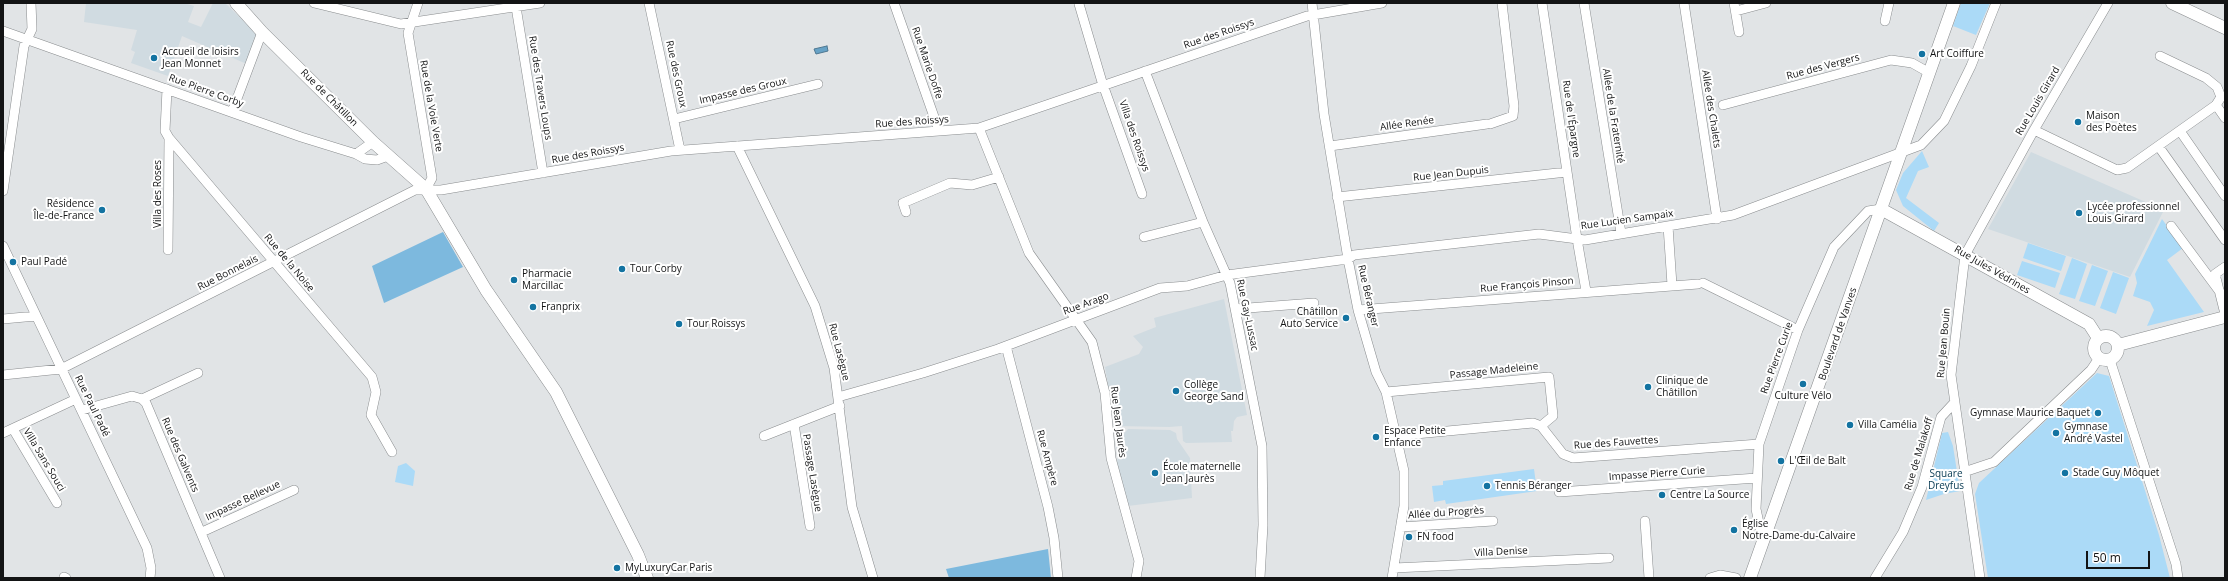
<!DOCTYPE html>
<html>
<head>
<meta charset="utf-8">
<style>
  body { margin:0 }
  #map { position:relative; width:2228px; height:581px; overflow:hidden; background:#e1e4e6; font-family:"Open Sans",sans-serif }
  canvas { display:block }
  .frame { position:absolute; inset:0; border:4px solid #131415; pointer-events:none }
  .scale { position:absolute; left:2086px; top:551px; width:64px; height:18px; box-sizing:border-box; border:2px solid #131415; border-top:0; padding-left:5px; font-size:12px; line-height:14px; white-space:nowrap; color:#131415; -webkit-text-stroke:3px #fff; paint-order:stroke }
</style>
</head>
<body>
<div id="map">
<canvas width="2228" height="581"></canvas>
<div class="frame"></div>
<div class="scale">50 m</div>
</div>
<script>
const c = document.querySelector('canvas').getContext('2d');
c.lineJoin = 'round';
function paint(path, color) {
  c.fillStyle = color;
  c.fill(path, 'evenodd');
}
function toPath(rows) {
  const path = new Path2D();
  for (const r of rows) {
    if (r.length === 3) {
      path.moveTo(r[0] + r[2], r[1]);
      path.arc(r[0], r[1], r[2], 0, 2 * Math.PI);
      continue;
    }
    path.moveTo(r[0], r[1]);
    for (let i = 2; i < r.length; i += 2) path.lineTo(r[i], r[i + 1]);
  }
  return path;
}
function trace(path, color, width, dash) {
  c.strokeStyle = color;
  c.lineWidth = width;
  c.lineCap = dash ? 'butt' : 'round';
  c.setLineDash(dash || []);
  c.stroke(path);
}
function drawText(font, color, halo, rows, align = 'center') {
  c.font = font + ' "Open Sans",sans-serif';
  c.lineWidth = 4;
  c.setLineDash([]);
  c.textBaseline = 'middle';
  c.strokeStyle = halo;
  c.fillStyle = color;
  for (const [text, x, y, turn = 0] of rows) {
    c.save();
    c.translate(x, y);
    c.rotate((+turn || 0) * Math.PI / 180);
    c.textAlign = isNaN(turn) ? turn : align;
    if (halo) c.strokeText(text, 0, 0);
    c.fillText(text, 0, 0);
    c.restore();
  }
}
paint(toPath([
  [86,3,184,3,194,6,188,22,201,27,213,3,225,3,261,38,249,65,182,36,168,76,131,63,135,52,131,50,137,30,84,22],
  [2031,152,2164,210,2130,277,1988,229],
  [1224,299,1247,415,1237,417,1234,421,1233,431,1231,431,1232,442,1186,443,1183,441,1182,426,1169,427,1115,426,1105,367,1139,354,1143,347,1133,336,1156,327,1154,318],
  [1128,429,1170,430,1176,433,1177,439,1190,458,1192,498,1128,506,1116,462,1118,459,1116,443]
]), '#d0dbe1');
paint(toPath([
  [1961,3,1990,3,1976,35,1953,26],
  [1922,151,1929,167,1918,171,1906,198,1939,223,1934,231,1903,206,1896,190,1903,173],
  [2162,219,2183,248,2167,260,2204,312,2147,326,2154,310,2150,302,2133,296,2137,283,2135,274],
  [2028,243,2066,256,2061,271,2023,258],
  [2072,258,2087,264,2075,299,2059,294],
  [2022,261,2060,273,2055,288,2017,275],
  [2092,265,2108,271,2095,306,2079,301],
  [2113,272,2129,278,2116,314,2100,308],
  [2097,373,2109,376,2159,535,2170,578,1988,578,1975,494,1979,483],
  [1948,432,1953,446,1960,491,1944,494,1926,500,1942,433],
  [406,463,415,471,413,486,395,482,398,466],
  [1534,469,1537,491,1446,504,1445,500,1434,502,1432,486,1443,485,1443,481]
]), '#abdaf7');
paint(toPath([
  [443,232,463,267,384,303,372,266],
  [1048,549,1051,578,949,578,946,569]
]), '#7db9de');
const water = toPath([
  [827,46,828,51,816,54,814,49,827,46]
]);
paint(water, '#67a2c6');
trace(water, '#4e7791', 1);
const street = toPath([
  [314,3,401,24,540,3],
  [418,3,408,33,432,178,426,189],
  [649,3,680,150],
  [894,3,939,131],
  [1312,3,1324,114,1348,259,1358,310,1376,372,1386,392,1404,471,1404,506,1392,578],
  [1542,3,1577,239,1586,291],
  [1584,3,1621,233],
  [1684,3,1717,219],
  [1734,3,1739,32],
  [1079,4,1102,82,1142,194],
  [516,7,543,173],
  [1736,11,1766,3],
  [1885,21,1889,3],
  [3,31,301,137,356,154,365,159,377,160,388,156],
  [1145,71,1203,222,1230,283,1262,446,1263,525,1260,578],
  [167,89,165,131,169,138,372,377,376,392,371,415,392,452],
  [1723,105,1891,60,1912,63,1928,72],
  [2216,105,2225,118],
  [232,112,262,32],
  [674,119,818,84],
  [1490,124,1513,116,1514,106,1502,3],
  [979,128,1029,253,1092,342,1105,393,1111,458,1139,561,1136,578],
  [2034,130,2117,170,2127,168,2216,105,2221,97,2217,87,2206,78,2160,56],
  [2180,131,2225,196],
  [737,146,815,306,834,368,852,507,873,578],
  [1330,146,1487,124],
  [2159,147,2225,240],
  [356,154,373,142],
  [3,191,24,46,32,29,31,3],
  [1337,197,1567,172],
  [906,212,903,203,950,183,972,185,999,177],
  [1668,226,1672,285],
  [2171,226,2220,292],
  [1144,237,1203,222],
  [3,246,147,548,151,568,150,578],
  [168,250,169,138],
  [2225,267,2215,274,2225,314],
  [1703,283,1798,330],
  [1235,309,1314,303],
  [1358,310,1698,284],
  [3,319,36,316],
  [1006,346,1048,507,1054,538,1058,578],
  [2110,360,2176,564,2178,578],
  [3,375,61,369,415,190,441,190,671,151,979,128,1307,16,1382,3],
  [1386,392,1549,377,1553,416,1541,426],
  [838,397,923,373,998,349,1160,288,1187,286,1227,275,1348,259,1354,255,1539,234,1585,240,1733,215,1921,145,1944,121,1971,66,1996,3],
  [142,399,198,373],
  [82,410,132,396,142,399,146,403,220,578],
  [794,424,810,526],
  [13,429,57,503],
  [3,433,76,399],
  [764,436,840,406],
  [1394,436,1533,423,1541,426,1563,454,1573,458,1759,444],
  [1964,472,1994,462,2091,370,2099,358],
  [1559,492,1757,478],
  [1645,521,1649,578],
  [1401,527,1493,521],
  [202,532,294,490],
  [1763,542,1756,509,1759,444,1798,330,1834,247,1868,211,1881,209],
  [1394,568,1609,558],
  [64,577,66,578],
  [1710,578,1720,575,1736,578],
  [1875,578,1903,532,1922,487,1941,417,1954,403],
  [1980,578,1951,375,1965,255,2034,130,2108,3]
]);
const secondary = toPath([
  [236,3,262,32,373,142,426,189,486,290,556,392,638,555,647,578],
  [2172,3,2225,28],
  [1881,209,2089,324,2098,338],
  [2106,348,12],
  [2118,345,2225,317],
  [1750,578,1954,3]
]);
trace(street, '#898c8e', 10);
trace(secondary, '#898c8e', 13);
trace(street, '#fff', 9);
trace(secondary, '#fff', 12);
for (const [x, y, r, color] of [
  [1922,54,4,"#1373a1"],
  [154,58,4,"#1373a1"],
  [2078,122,4,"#1373a1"],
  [102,210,4,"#1373a1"],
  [2079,213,4,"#1373a1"],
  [13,262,4,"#1373a1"],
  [622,269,4,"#1373a1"],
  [514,280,4,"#1373a1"],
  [533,307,4,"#1373a1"],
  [1346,318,4,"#1373a1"],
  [679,324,4,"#1373a1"],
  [1803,384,4,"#1373a1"],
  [1648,387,4,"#1373a1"],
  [1176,391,4,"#1373a1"],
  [2098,413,4,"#1373a1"],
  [1850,425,4,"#1373a1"],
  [2056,433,4,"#1373a1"],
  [1376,437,4,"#1373a1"],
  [1781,461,4,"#1373a1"],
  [1155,473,4,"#1373a1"],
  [2065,473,4,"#1373a1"],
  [1487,486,4,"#1373a1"],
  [1662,495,4,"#1373a1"],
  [1734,530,4,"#1373a1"],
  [1409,537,4,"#1373a1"],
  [617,568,4,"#1373a1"]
]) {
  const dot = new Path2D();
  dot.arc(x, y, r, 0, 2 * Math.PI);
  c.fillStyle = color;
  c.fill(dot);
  trace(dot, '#fff', 1.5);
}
drawText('10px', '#131415', '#fff', [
  ["Rue des Roissys",1219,34,-19],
  ["Rue Marie Doffe",927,63,71],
  ["Rue des Vergers",1823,67,-15],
  ["Rue des Groux",676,74,78],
  ["Rue des Travers Loups",540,88,81],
  ["Rue Pierre Corby",206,91,20],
  ["Impasse des Groux",743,91,-13],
  ["Rue de Châtillon",329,98,45],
  ["Rue Louis Girard",2038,101,-60],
  ["Rue de la Voie Verte",431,106,80],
  ["Allée des Chalets",1711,109,81],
  ["Allée de la Fraternité",1613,116,81],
  ["Rue de l'Épargne",1571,119,82],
  ["Rue des Roissys",912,122,-4],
  ["Allée Renée",1407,124,-8],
  ["Villa des Roissys",1134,136,71],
  ["Rue des Roissys",588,154,-10],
  ["Rue Jean Dupuis",1451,174,-6],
  ["Villa des Roses",158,194,-90],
  ["Rue Lucien Sampaix",1627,220,-8],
  ["Rue de la Noise",289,263,50],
  ["Rue Jules Védrines",1992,270,30],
  ["Rue Bonnelais",228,273,-27],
  ["Rue François Pinson",1527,285,-5],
  ["Rue Béranger",1368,296,77],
  ["Rue Arago",1086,304,-20],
  ["Rue Gay-Lussac",1247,315,78],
  ["Boulevard de Vanves",1838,334,-71],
  ["Rue Jean Bouin",1944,343,-85],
  ["Rue Lasègue",839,352,76],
  ["Rue Pierre Curie",1777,358,-70],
  ["Passage Madeleine",1494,371,-6],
  ["Rue Paul Padé",92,406,64],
  ["Rue Jean Jaurès",1118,422,83],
  ["Rue des Fauvettes",1616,443,-4],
  ["Rue de Malakoff",1919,454,-73],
  ["Rue des Galvents",180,455,67],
  ["Rue Ampère",1047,458,75],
  ["Villa Sans Souci",44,460,59],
  ["Passage Lasègue",812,473,81],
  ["Impasse Pierre Curie",1657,474,-4],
  ["Impasse Bellevue",243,501,-25],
  ["Allée du Progrès",1446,513,-4],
  ["Villa Denise",1501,552,-3]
]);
drawText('10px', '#131415', '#fff', [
  ["Accueil de loisirs",162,52],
  ["Jean Monnet",162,64],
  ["Art Coiffure",1930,54],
  ["Maison",2086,116],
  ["des Poètes",2086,128],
  ["Résidence",94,204,"right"],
  ["Île-de-France",94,216,"right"],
  ["Lycée professionnel",2087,207],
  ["Louis Girard",2087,219],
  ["Paul Padé",21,262],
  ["Tour Corby",630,269],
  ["Pharmacie",522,274],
  ["Marcillac",522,286],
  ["Franprix",541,307],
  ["Châtillon",1338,312,"right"],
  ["Auto Service",1338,324,"right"],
  ["Tour Roissys",687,324],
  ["Clinique de",1656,381],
  ["Châtillon",1656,393],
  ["Collège",1184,385],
  ["George Sand",1184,397],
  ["Culture Vélo",1803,396,"center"],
  ["Gymnase Maurice Baquet",2090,413,"right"],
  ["Villa Camélia",1858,425],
  ["Gymnase",2064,427],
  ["André Vastel",2064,439],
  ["Espace Petite",1384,431],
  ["Enfance",1384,443],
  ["L'Œil de Balt",1789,461],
  ["École maternelle",1163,467],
  ["Jean Jaurès",1163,479],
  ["Stade Guy Môquet",2073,473],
  ["Tennis Béranger",1495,486],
  ["Centre La Source",1670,495],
  ["Église",1742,524],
  ["Notre-Dame-du-Calvaire",1742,536],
  ["FN food",1417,537],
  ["MyLuxuryCar Paris",625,568]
], 'left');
drawText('10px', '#053851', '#fff', [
  ["Square",1946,474],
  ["Dreyfus",1946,486]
]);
</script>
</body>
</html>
